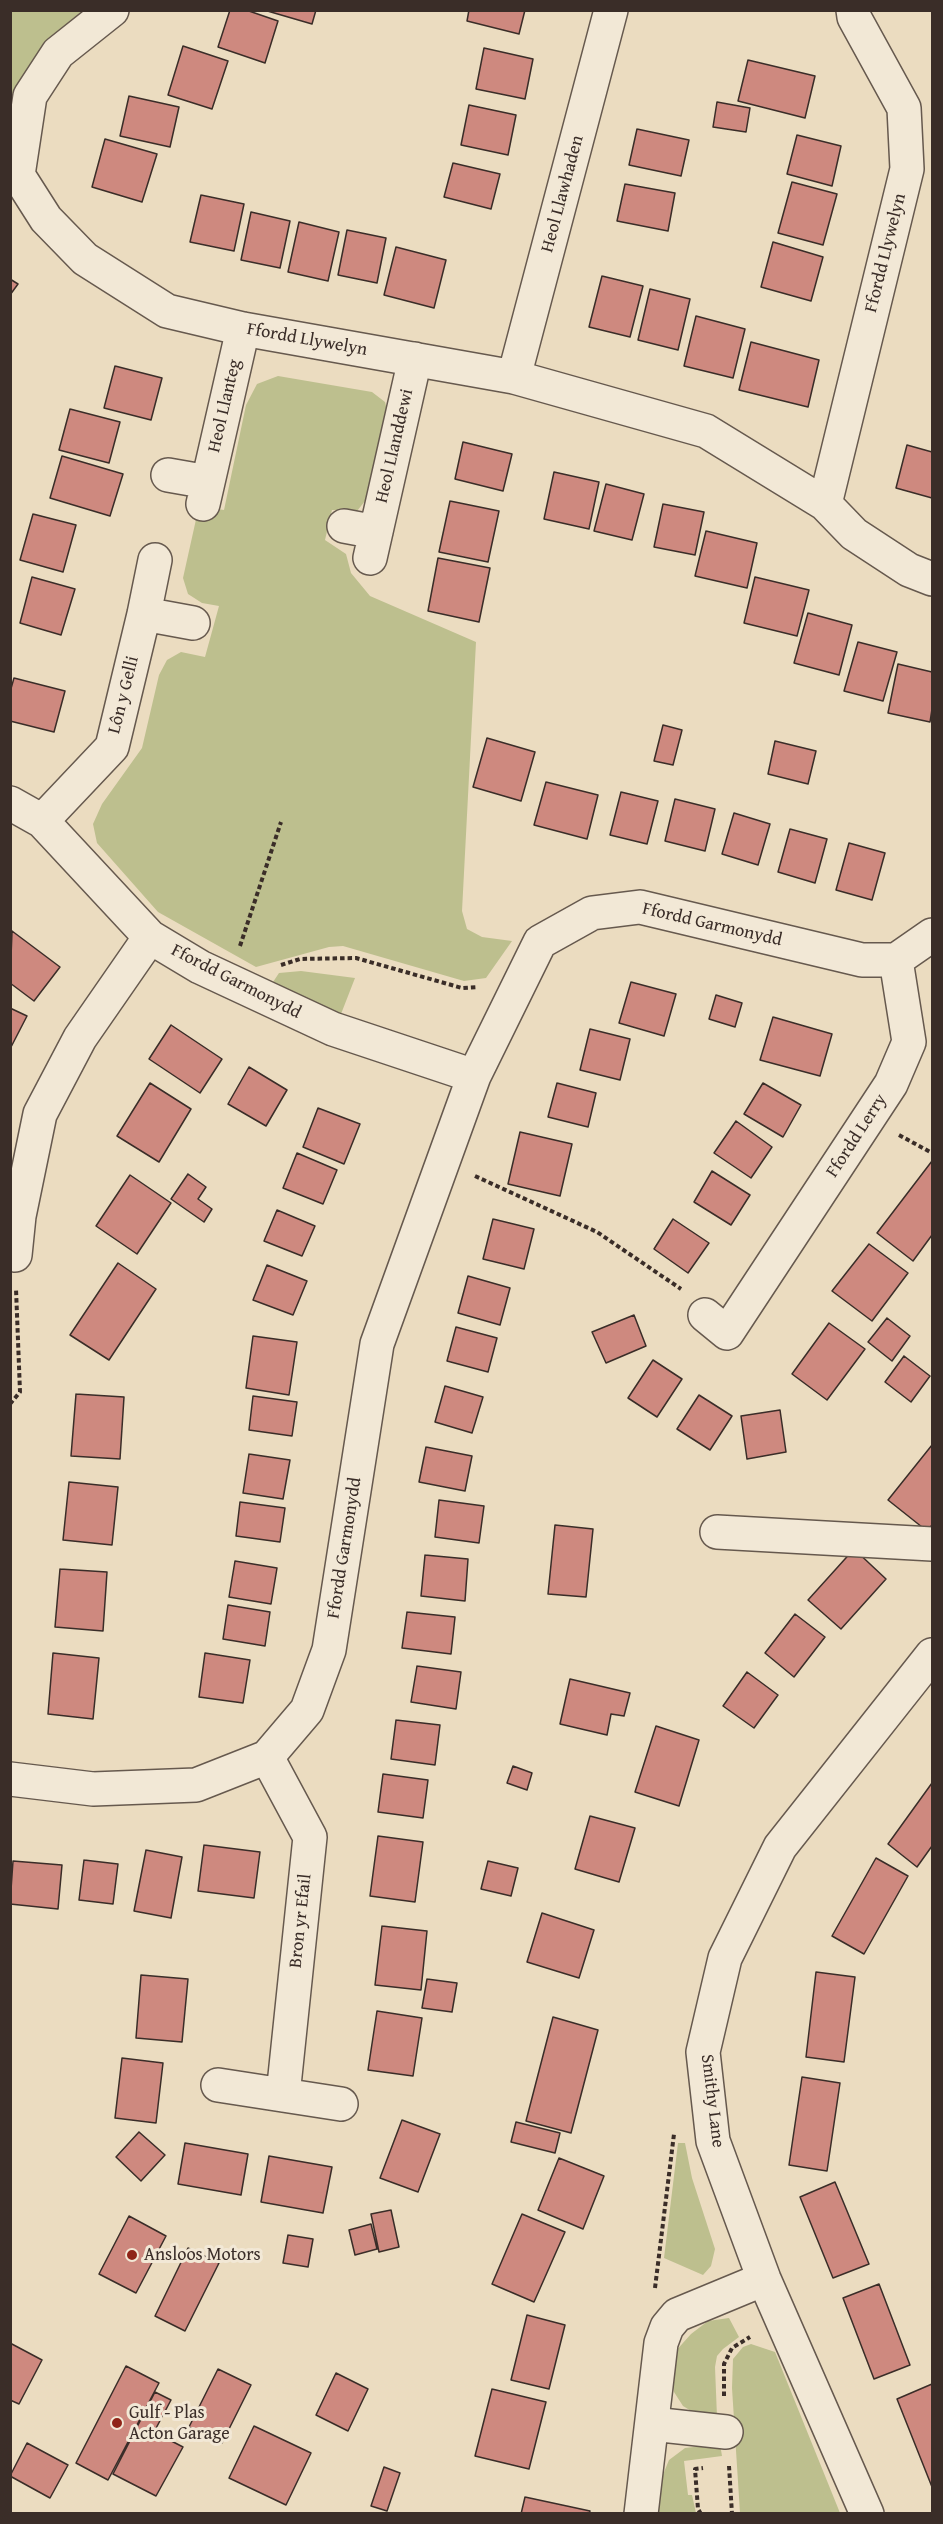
<!DOCTYPE html>
<html>
<head>
<meta charset="utf-8">
<style>
  body { margin:0 }
  #map { position:relative; width:943px; height:2524px; overflow:hidden; background:#ebdcc0; font-family:"Gentium Book Plus",serif }
  canvas { display:block }
  .frame { position:absolute; inset:0; border:12px solid #3a2d28; pointer-events:none }
</style>
</head>
<body>
<div id="map">
<canvas width="943" height="2524"></canvas>
<div class="frame"></div>
</div>
<script>
const c = document.querySelector('canvas').getContext('2d');
c.lineJoin = 'round';
function paint(path, color) {
  c.fillStyle = color;
  c.fill(path, 'evenodd');
}
function toPath(rows) {
  const path = new Path2D();
  for (const r of rows) {
    path.moveTo(r[0], r[1]);
    for (let i = 2; i < r.length; i += 2) path.lineTo(r[i], r[i + 1]);
  }
  return path;
}
function trace(path, color, width, dash) {
  c.strokeStyle = color;
  c.lineWidth = width;
  c.lineCap = dash ? 'butt' : 'round';
  c.setLineDash(dash || []);
  c.stroke(path);
}
function drawText(font, color, halo, rows, align = 'center') {
  c.font = font + ' "Gentium Book Plus",serif';
  c.lineWidth = 6;
  c.setLineDash([]);
  c.textBaseline = 'middle';
  c.strokeStyle = halo;
  c.fillStyle = color;
  for (const [text, x, y, turn = 0] of rows) {
    c.save();
    c.translate(x, y);
    c.rotate((+turn || 0) * Math.PI / 180);
    c.textAlign = isNaN(turn) ? turn : align;
    if (halo) c.strokeText(text, 0, 0);
    c.fillText(text, 0, 0);
    c.restore();
  }
}
paint(toPath([
  [11,11,88,11,11,123],
  [278,376,372,392,385,402,388,414,373,491,357,511,332,510,325,540,346,554,351,573,370,596,476,642,462,911,467,929,482,937,512,941,486,978,464,981,343,946,329,947,256,967,158,912,97,843,93,824,102,804,142,748,159,675,167,660,181,652,205,657,219,606,202,603,188,594,183,578,199,506,224,510,246,405,257,384],
  [301,971,355,978,341,1014,304,1001,271,985,279,973],
  [678,2143,685,2143,692,2178,715,2249,711,2266,703,2275,664,2258],
  [729,2318,739,2337,723,2349,717,2356,715,2367,717,2417,698,2415,683,2406,674,2392,670,2372,674,2353,691,2334,708,2321],
  [751,2344,775,2352,840,2513,740,2513,732,2388,733,2359,743,2347],
  [720,2444,722,2456,684,2461,688,2495,692,2495,696,2513,656,2514,660,2482,669,2460,685,2448]
]), '#bdbf8e');
const building = toPath([
  [230,10,246,10,278,21,265,63,218,47,230,10],
  [264,10,316,10,312,24,264,10],
  [469,10,525,10,519,34,467,21,469,10],
  [183,46,228,61,212,109,168,95,183,46],
  [484,48,533,59,525,99,476,89,484,48],
  [748,60,815,76,805,118,738,101,748,60],
  [129,96,179,107,170,147,120,136,129,96],
  [717,102,750,108,746,132,713,127,717,102],
  [469,105,516,115,508,155,461,145,469,105],
  [637,129,689,140,681,176,629,165,637,129],
  [797,135,841,146,832,186,787,174,797,135],
  [105,139,157,154,142,202,92,187,105,139],
  [453,163,500,174,491,209,444,197,453,163],
  [792,182,837,194,823,245,778,233,792,182],
  [625,184,675,193,668,231,617,221,625,184],
  [201,195,244,204,234,251,190,242,201,195],
  [251,212,290,221,280,268,241,260,251,212],
  [299,222,339,232,328,281,288,272,299,222],
  [347,230,386,238,377,283,338,275,347,230],
  [773,242,823,257,811,301,761,287,773,242],
  [396,247,446,260,434,308,384,295,396,247],
  [602,276,643,286,630,337,589,327,602,276],
  [10,279,18,284,10,295,10,279],
  [650,289,690,299,678,350,638,340,650,289],
  [696,316,745,329,733,378,684,366,696,316],
  [751,342,819,360,808,407,739,390,751,342],
  [115,366,162,378,151,420,104,408,115,366],
  [70,409,120,422,109,463,59,450,70,409],
  [463,442,512,454,503,491,455,479,463,442],
  [907,445,932,452,932,498,896,488,907,445],
  [62,456,123,474,110,516,50,498,62,456],
  [554,472,599,482,589,529,544,519,554,472],
  [606,484,644,494,632,540,594,531,606,484],
  [450,501,499,511,488,562,439,552,450,501],
  [663,504,704,512,695,555,654,547,663,504],
  [33,514,76,525,63,572,20,560,33,514],
  [706,531,757,543,747,588,695,576,706,531],
  [438,558,490,568,479,622,428,611,438,558],
  [32,577,75,589,61,635,20,623,32,577],
  [755,577,809,590,797,636,744,623,755,577],
  [808,613,852,625,839,675,794,663,808,613],
  [858,642,897,652,883,701,844,691,858,642],
  [898,664,932,672,932,709,930,722,888,713,898,664],
  [14,678,65,691,54,732,10,721,10,692,14,678],
  [663,725,682,730,673,765,654,761,663,725],
  [487,738,535,752,521,801,473,787,487,738],
  [775,741,816,751,808,784,768,774,775,741],
  [546,782,598,795,587,839,534,825,546,782],
  [621,792,658,801,647,844,610,835,621,792],
  [675,799,715,809,705,851,665,841,675,799],
  [734,813,770,824,758,865,722,854,734,813],
  [790,829,827,839,815,883,778,872,790,829],
  [849,843,885,853,872,900,836,890,849,843],
  [12,931,60,967,34,1001,10,983,12,931],
  [631,982,676,994,664,1036,619,1023,631,982],
  [716,995,742,1003,735,1027,709,1019,716,995],
  [10,1008,27,1016,10,1049,10,1008],
  [773,1017,832,1034,820,1076,760,1060,773,1017],
  [171,1025,222,1059,200,1093,149,1059,171,1025],
  [590,1029,630,1039,620,1080,580,1070,590,1029],
  [249,1067,287,1090,266,1126,228,1104,249,1067],
  [150,1083,191,1109,159,1162,117,1136,150,1083],
  [557,1083,596,1093,588,1127,548,1117,557,1083],
  [763,1083,801,1105,783,1137,744,1114,763,1083],
  [318,1108,360,1124,344,1164,303,1147,318,1108],
  [736,1121,772,1147,751,1178,714,1153,736,1121],
  [520,1132,572,1144,560,1196,508,1184,520,1132],
  [297,1153,337,1170,323,1204,283,1188,297,1153],
  [932,1161,932,1235,913,1261,877,1233,932,1161],
  [712,1171,750,1195,731,1225,694,1202,712,1171],
  [188,1174,206,1187,198,1199,212,1209,204,1222,171,1199,188,1174],
  [130,1175,171,1203,137,1254,96,1226,130,1175],
  [277,1210,315,1226,302,1256,264,1241,277,1210],
  [493,1219,534,1229,524,1269,483,1259,493,1219],
  [673,1219,709,1243,688,1273,654,1249,673,1219],
  [869,1244,908,1273,872,1321,832,1291,869,1244],
  [118,1263,156,1289,109,1360,70,1335,118,1263],
  [267,1265,307,1281,293,1315,253,1300,267,1265],
  [468,1276,510,1288,500,1325,458,1313,468,1276],
  [634,1315,646,1346,606,1363,592,1332,634,1315],
  [887,1318,910,1336,892,1361,868,1342,887,1318],
  [829,1323,865,1349,827,1400,792,1374,829,1323],
  [456,1327,497,1338,488,1372,447,1361,456,1327],
  [253,1336,297,1342,289,1395,246,1388,253,1336],
  [904,1356,930,1376,911,1402,885,1382,904,1356],
  [653,1360,682,1379,657,1417,628,1398,653,1360],
  [445,1386,483,1397,472,1433,435,1422,445,1386],
  [76,1394,124,1397,120,1459,71,1456,76,1394],
  [699,1395,732,1416,710,1450,677,1429,699,1395],
  [253,1396,297,1402,292,1436,249,1430,253,1396],
  [780,1410,786,1452,747,1459,741,1416,780,1410],
  [932,1445,932,1525,927,1531,888,1500,932,1445],
  [426,1447,472,1456,465,1491,419,1482,426,1447],
  [249,1454,290,1460,283,1499,243,1493,249,1454],
  [69,1482,118,1487,112,1545,63,1540,69,1482],
  [439,1500,484,1506,479,1543,435,1537,439,1500],
  [240,1502,285,1508,280,1542,236,1536,240,1502],
  [555,1525,593,1529,586,1597,548,1594,555,1525],
  [854,1549,886,1579,841,1629,808,1600,854,1549],
  [425,1555,468,1559,465,1601,421,1596,425,1555],
  [235,1561,277,1568,271,1604,229,1597,235,1561],
  [60,1569,107,1572,103,1631,55,1627,60,1569],
  [228,1605,270,1612,265,1646,223,1639,228,1605],
  [407,1612,455,1617,451,1654,402,1648,407,1612],
  [795,1614,825,1637,794,1677,765,1653,795,1614],
  [53,1653,99,1658,93,1719,48,1714,53,1653],
  [205,1653,250,1660,243,1703,199,1697,205,1653],
  [417,1666,461,1672,456,1709,411,1702,417,1666],
  [747,1672,778,1695,754,1728,723,1706,747,1672],
  [570,1679,630,1693,624,1716,611,1714,607,1735,560,1724,570,1679],
  [396,1720,440,1725,435,1765,391,1759,396,1720],
  [656,1726,699,1740,679,1806,635,1792,656,1726],
  [513,1766,532,1773,527,1790,507,1783,513,1766],
  [383,1774,428,1780,423,1818,378,1812,383,1774],
  [932,1783,932,1846,917,1867,888,1844,932,1783],
  [590,1816,635,1828,619,1882,575,1869,590,1816],
  [378,1836,423,1842,415,1902,370,1896,378,1836],
  [204,1845,260,1852,254,1898,198,1891,204,1845],
  [146,1850,182,1857,171,1918,134,1911,146,1850],
  [876,1858,908,1876,864,1954,832,1936,876,1858],
  [84,1860,118,1864,113,1904,79,1900,84,1860],
  [13,1861,62,1865,58,1909,10,1904,13,1861],
  [488,1861,518,1868,511,1896,481,1889,488,1861],
  [542,1913,594,1930,579,1978,527,1962,542,1913],
  [382,1926,427,1931,421,1990,375,1985,382,1926],
  [816,1972,855,1977,844,2062,806,2057,816,1972],
  [141,1975,188,1979,182,2042,136,2038,141,1975],
  [427,1979,457,1983,452,2012,422,2008,427,1979],
  [377,2011,422,2018,413,2076,368,2070,377,2011],
  [553,2017,598,2030,571,2133,526,2121,553,2017],
  [122,2058,163,2063,156,2123,115,2118,122,2058],
  [802,2077,840,2083,827,2171,789,2165,802,2077],
  [402,2120,440,2134,418,2192,380,2178,402,2120],
  [516,2122,560,2133,555,2153,511,2142,516,2122],
  [139,2132,165,2155,141,2181,116,2157,139,2132],
  [185,2143,248,2154,241,2195,178,2184,185,2143],
  [269,2156,332,2167,323,2213,261,2202,269,2156],
  [559,2158,604,2176,583,2229,538,2210,559,2158],
  [835,2182,869,2264,833,2278,800,2197,835,2182],
  [391,2210,399,2247,379,2252,371,2214,391,2210],
  [522,2214,565,2232,534,2302,492,2284,522,2214],
  [129,2216,166,2236,136,2293,99,2274,129,2216],
  [371,2224,377,2249,355,2255,349,2230,371,2224],
  [288,2235,313,2239,308,2267,283,2263,288,2235],
  [188,2248,219,2263,185,2331,155,2316,188,2248],
  [879,2284,910,2365,874,2379,843,2298,879,2284],
  [527,2315,565,2325,549,2389,511,2380,527,2315],
  [10,2343,42,2360,19,2404,10,2400,10,2343],
  [126,2366,159,2383,108,2480,76,2463,126,2366],
  [218,2369,251,2385,222,2443,189,2427,218,2369],
  [336,2373,368,2389,348,2431,316,2415,336,2373],
  [932,2384,932,2487,897,2399,932,2384],
  [492,2389,546,2402,529,2469,475,2456,492,2389],
  [155,2392,171,2400,154,2432,183,2447,156,2496,113,2474,155,2392],
  [254,2426,311,2453,286,2505,229,2478,254,2426],
  [27,2443,68,2465,50,2498,10,2476,27,2443],
  [384,2467,400,2473,387,2511,371,2506,384,2467],
  [525,2497,590,2511,589,2514,521,2514,525,2497]
]);
paint(building, '#ce897f');
trace(building, '#3a2d28', 1.5);
const minor = toPath([
  [112,10,58,53,30,96,18,175,46,219,85,259,167,311,243,329,514,377,706,431,825,504],
  [853,10,854,17,904,108,907,169,825,504,854,534,909,570,932,579],
  [514,377,611,10],
  [168,475,208,482],
  [203,504,243,329],
  [344,526,376,532],
  [370,558,415,359],
  [144,614,193,623],
  [10,803,42,821,150,937,200,967,333,1029,474,1076],
  [42,821,112,747,144,614,155,560],
  [15,1255,19,1216,40,1114,80,1038,150,937],
  [705,1315,727,1333,891,1084,909,1042,896,960,932,935],
  [717,1532,932,1544],
  [267,1757,310,1837,283,2095],
  [10,1779,93,1789,196,1785,267,1757,307,1710,329,1650,377,1344,474,1076,540,942,592,913,640,907,862,960,896,960],
  [218,2085,341,2104],
  [652,2424,726,2432],
  [641,2514,661,2343,667,2327,677,2315,764,2279],
  [867,2514,764,2279,713,2141,703,2052,725,1958,780,1847,932,1655]
]);
trace(minor, '#66594e', 36);
trace(toPath([
  [240,946,281,822],
  [281,965,300,959,356,958,462,988,478,987],
  [899,1135,932,1153],
  [475,1176,597,1232,681,1289],
  [10,1404,20,1392,16,1289],
  [655,2288,674,2134],
  [724,2396,724,2364,732,2348,750,2337],
  [729,2466,732,2514],
  [701,2514,698,2509,695,2469,703,2468]
]), '#3a2d28', 4, [4.5, 3]);
trace(minor, '#f2e8d6', 33);
for (const [x, y, r, color] of [
  [132,2255,6,"#8f2418"],
  [117,2423,6,"#8f2418"]
]) {
  const dot = new Path2D();
  dot.arc(x, y, r, 0, 2 * Math.PI);
  c.fillStyle = color;
  c.fill(dot);
  trace(dot, '#f2e8d6', 2);
}
drawText('18px', '#3a2d28', '#f2e8d6', [
  ["Heol Llawhaden",563,194,-75],
  ["Ffordd Llywelyn",886,253,-76],
  ["Ffordd Llywelyn",307,340,10],
  ["Heol Llanteg",225,406,-77],
  ["Heol Llanddewi",395,446,-77],
  ["Lôn y Gelli",124,695,-76],
  ["Ffordd Garmonydd",712,925,13],
  ["Ffordd Garmonydd",236,982,27],
  ["Ffordd Lerry",857,1136,-57],
  ["Ffordd Garmonydd",345,1548,-81],
  ["Bron yr Efail",301,1921,-84],
  ["Smithy Lane",712,2101,83]
]);
drawText('18px', '#3a2d28', '#f2e8d6', [
  ["Ansloos Motors",144,2255],
  ["Gulf - Plas",129,2413],
  ["Acton Garage",129,2434]
], 'left');
</script>
</body>
</html>
